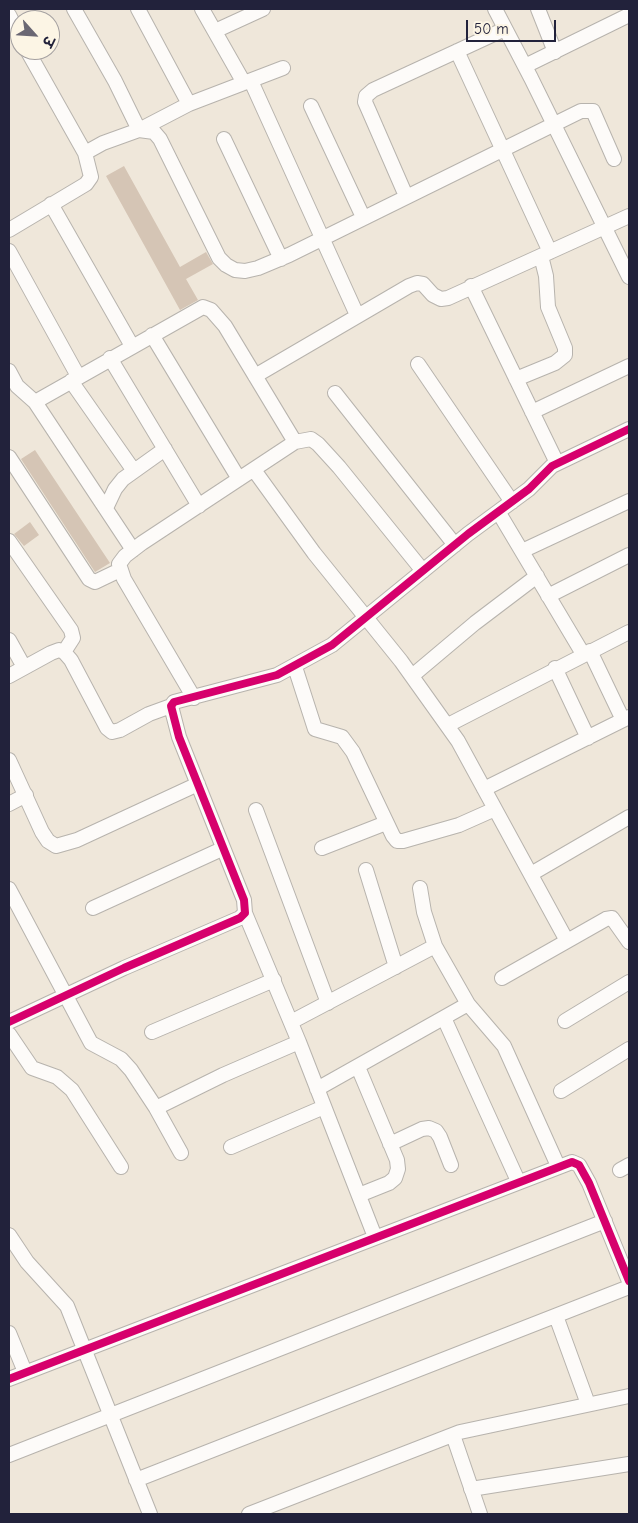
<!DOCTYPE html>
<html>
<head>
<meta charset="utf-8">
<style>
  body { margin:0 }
  #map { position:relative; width:638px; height:1523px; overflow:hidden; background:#efe7da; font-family:"Comic Neue","Playpen Sans Deva",sans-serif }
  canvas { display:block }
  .frame { position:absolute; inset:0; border:10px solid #22223b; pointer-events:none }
  .north { position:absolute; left:10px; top:10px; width:50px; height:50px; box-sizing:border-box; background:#fcf5e5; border:1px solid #a5a1a1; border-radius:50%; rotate:116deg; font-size:14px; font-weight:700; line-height:20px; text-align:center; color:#22223b }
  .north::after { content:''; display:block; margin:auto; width:18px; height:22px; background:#6a6773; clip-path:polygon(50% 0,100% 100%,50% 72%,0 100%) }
  .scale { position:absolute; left:466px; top:20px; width:90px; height:22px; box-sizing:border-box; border:2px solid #22223b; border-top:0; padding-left:6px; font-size:15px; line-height:18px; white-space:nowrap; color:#22223b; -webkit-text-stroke:4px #fcf5e5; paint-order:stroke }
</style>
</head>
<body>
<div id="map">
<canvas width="638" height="1523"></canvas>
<div class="frame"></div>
<div class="north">उ</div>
<div class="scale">50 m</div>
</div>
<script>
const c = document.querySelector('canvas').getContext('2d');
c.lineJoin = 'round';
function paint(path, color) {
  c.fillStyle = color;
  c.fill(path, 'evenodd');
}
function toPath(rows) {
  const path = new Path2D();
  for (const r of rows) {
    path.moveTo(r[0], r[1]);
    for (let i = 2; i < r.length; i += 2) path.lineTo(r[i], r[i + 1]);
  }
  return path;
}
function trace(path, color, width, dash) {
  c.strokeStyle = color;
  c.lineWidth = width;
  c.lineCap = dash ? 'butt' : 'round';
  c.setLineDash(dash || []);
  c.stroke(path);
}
paint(toPath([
  [124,166,180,267,206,252,213,264,186,279,198,300,180,310,106,176],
  [35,450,110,563,95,572,21,459],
  [30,522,39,535,24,546,14,534]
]), '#d5c5b5');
const street = toPath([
  [74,9,115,81,139,130,189,104,283,68],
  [138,9,189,104],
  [202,9,244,83],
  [495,9,531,78,629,277],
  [538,9,555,52],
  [9,15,20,37],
  [215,31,263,9],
  [457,51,550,252],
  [525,66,629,15],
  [251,81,357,315],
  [311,106,363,217],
  [224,139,281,259],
  [85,153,103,143,139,130,154,132,160,139,219,258,226,265,235,270,245,271,258,268,289,255,581,111,593,111,614,159],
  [406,196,369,111,365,102,366,96,373,90,505,29],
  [51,204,132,346],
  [9,230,86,184,91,177,85,153,27,50],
  [9,251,78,376],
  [471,286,557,463],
  [152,335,239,479],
  [110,358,199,506],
  [418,364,512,502],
  [9,371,17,386,35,402,133,550],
  [255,376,409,286,417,283,423,284,433,295,441,299,448,298,629,216],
  [516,379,555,363,565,355,565,348,548,307,546,276,541,256],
  [71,381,134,471],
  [335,393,455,545],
  [35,402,203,307,211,310,225,326,295,442],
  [532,412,629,366],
  [9,457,89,579,95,582,120,570],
  [254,470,314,553,401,661,458,741,567,941],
  [106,508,115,489,123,479,165,449],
  [499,513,583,654],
  [9,541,71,630,73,638,64,652],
  [522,551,629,501],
  [548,596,629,555],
  [9,640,24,667],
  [590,651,623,720],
  [295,667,315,729,342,737,353,752,393,836,397,841,403,841,459,825,495,809],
  [555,668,588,738],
  [9,676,51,653,59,650,64,652,71,660,107,728,112,732,120,730,149,714,171,706],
  [412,676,475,623,537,576],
  [194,698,124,579,119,564,125,556,142,543,295,442,311,439,318,444,339,467,423,571],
  [448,725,629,632],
  [9,760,42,832,48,841,56,846,77,840,198,784],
  [484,789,629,717],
  [9,804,26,795],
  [256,810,328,1003],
  [322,848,386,823],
  [366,870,396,967],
  [531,874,629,817],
  [420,888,424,912,435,946,468,1004,504,1046,558,1166],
  [9,889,91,1043,121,1059,131,1070,156,1108,181,1153],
  [93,908,222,849],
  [245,913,299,1042,375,1237],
  [502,978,606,919,612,918,629,942],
  [444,1018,518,1181],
  [565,1021,629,982],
  [9,1022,124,968,240,918,245,913,244,900,179,737,171,706,174,702,277,675,332,645,468,534,529,489,552,466,629,429],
  [291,1022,435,946],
  [152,1032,274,980],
  [9,1034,32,1068,57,1077,72,1090,121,1167],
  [358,1067,397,1160,398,1169,395,1178,389,1183,359,1195],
  [317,1089,468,1004],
  [561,1091,629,1049],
  [156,1108,223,1075,299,1042],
  [390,1144,422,1129,429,1128,436,1131,440,1137,451,1165],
  [231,1147,324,1107],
  [620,1170,629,1165],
  [9,1235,27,1262,67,1306,150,1514],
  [556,1316,588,1404],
  [9,1333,25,1372],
  [9,1379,572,1162,579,1165,589,1183,629,1281],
  [453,1435,480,1514],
  [9,1455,605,1221],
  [136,1480,629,1287],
  [471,1489,629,1464],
  [249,1514,460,1432,629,1396]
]);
trace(street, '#b7b3ad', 16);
trace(street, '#fdfbf9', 14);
trace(toPath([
  [9,1022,124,968,240,918,245,913,244,900,179,737,171,706,174,702,277,675,332,645,468,534,529,489,552,466,629,429],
  [9,1379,572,1162,579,1165,589,1183,629,1281]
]), '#d6006c', 8);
</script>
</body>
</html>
